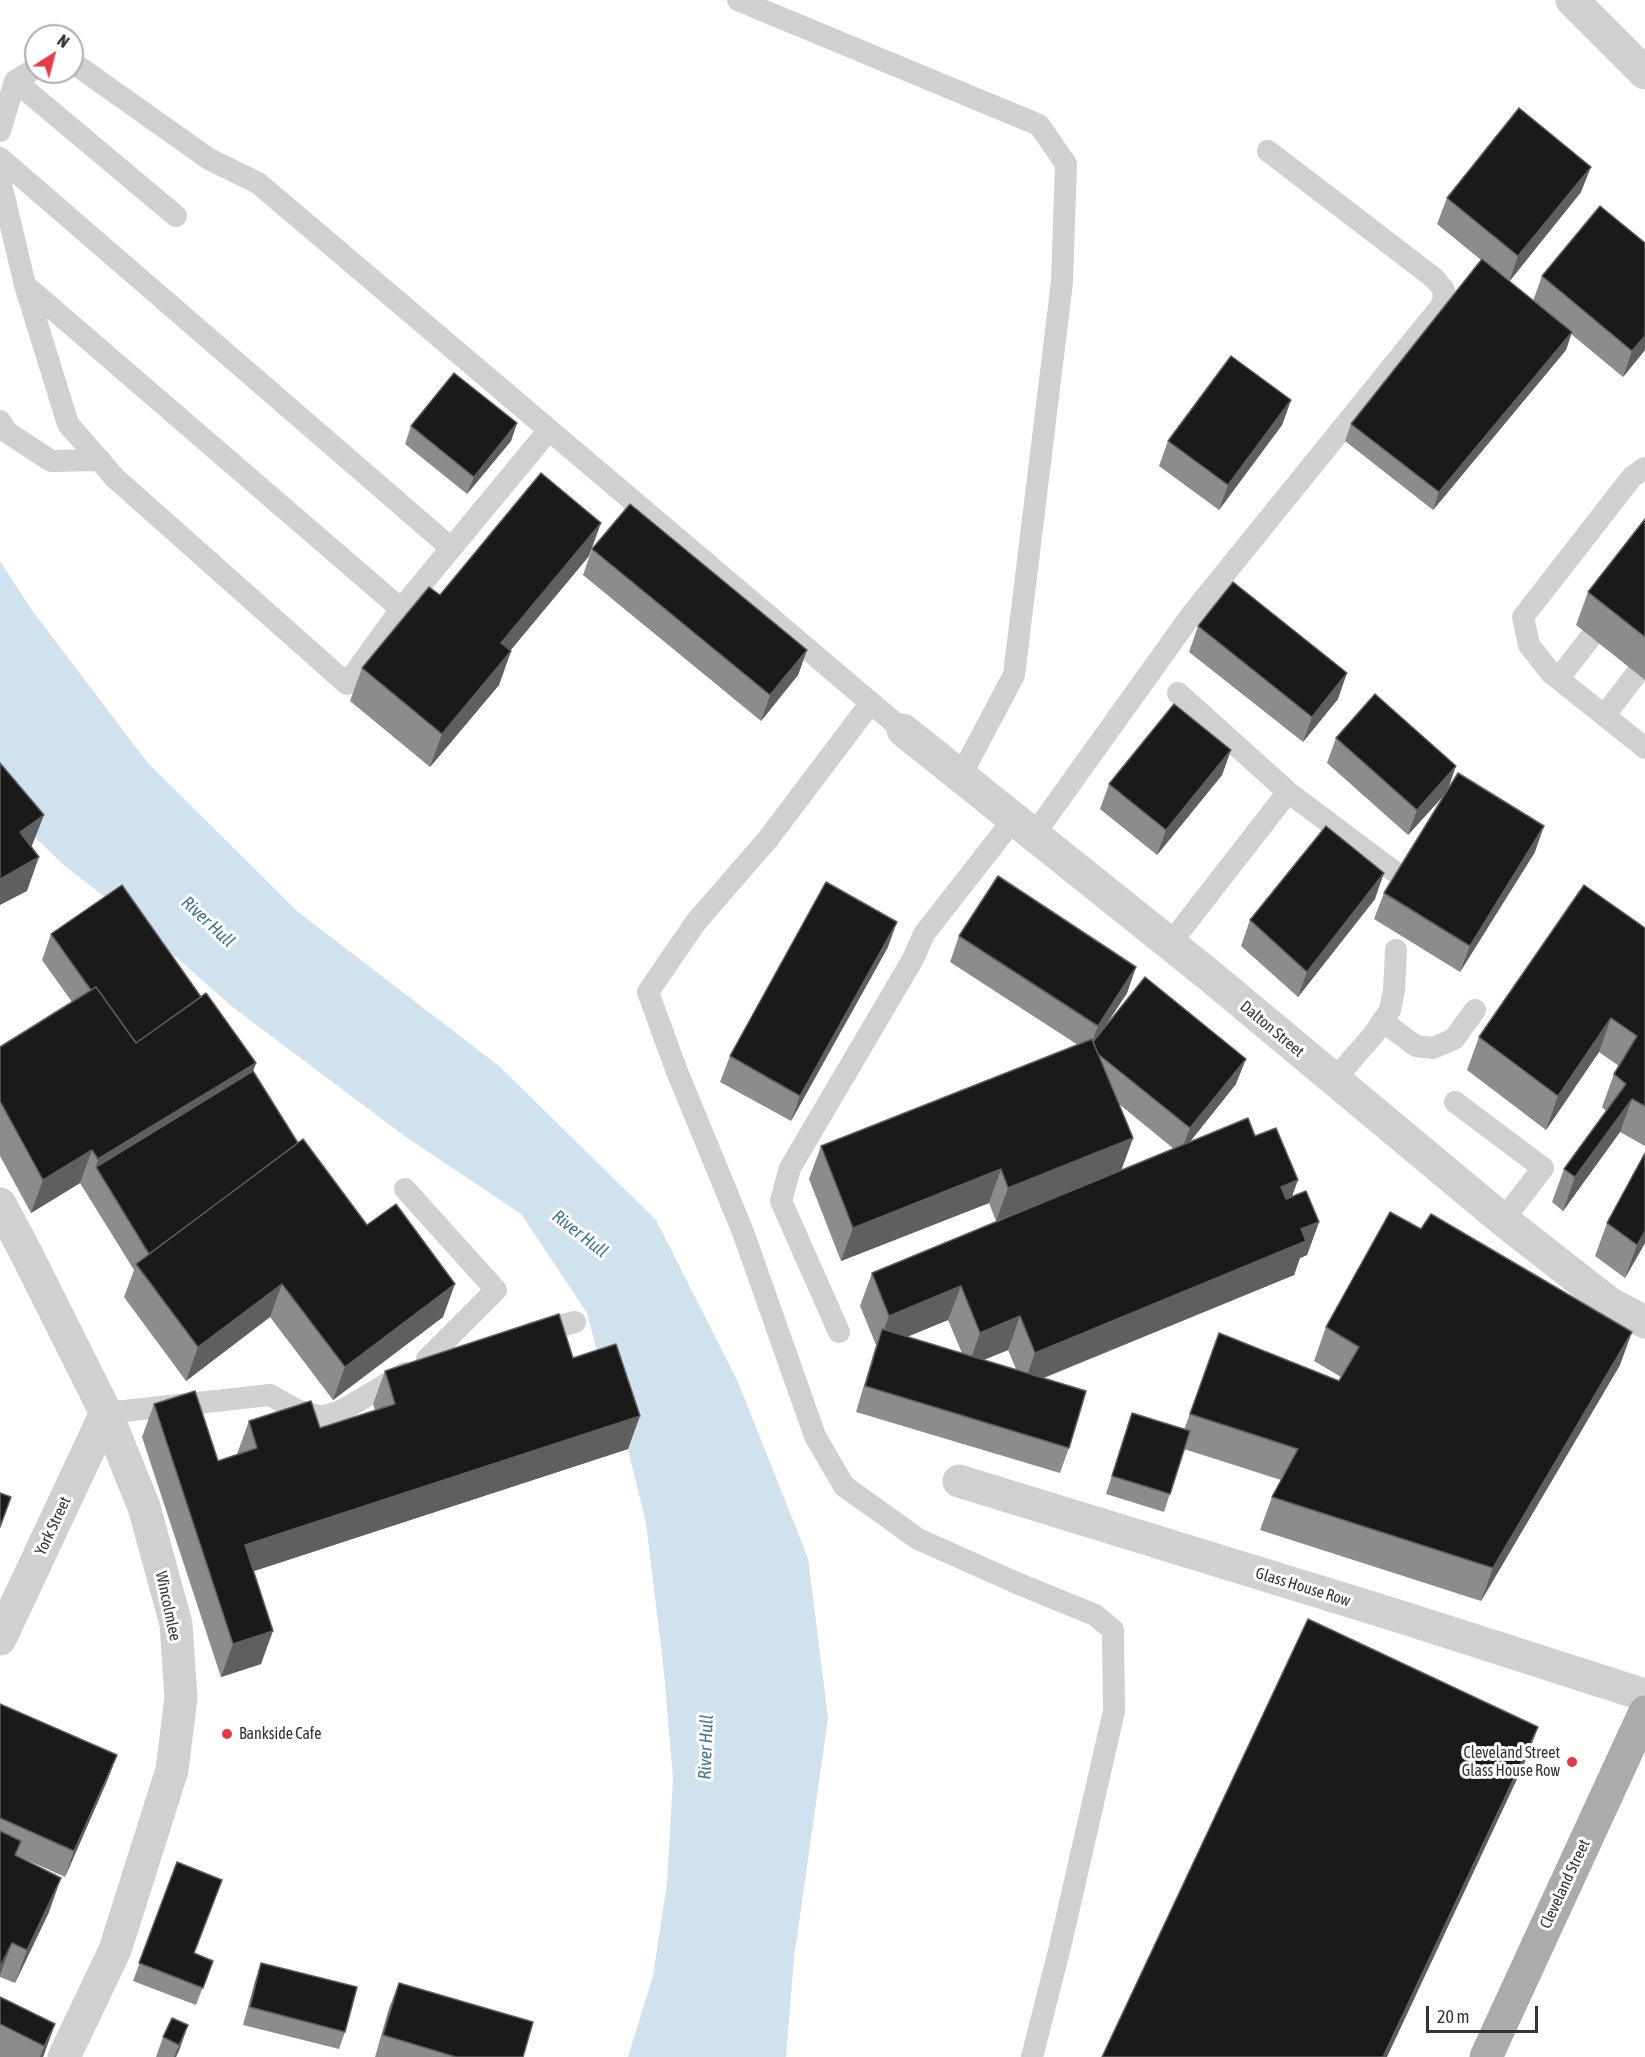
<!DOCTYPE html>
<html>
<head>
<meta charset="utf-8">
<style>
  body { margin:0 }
  #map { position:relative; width:1645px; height:2057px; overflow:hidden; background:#fff; font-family:"Asap Condensed",sans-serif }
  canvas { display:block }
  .north { position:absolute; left:24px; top:24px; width:60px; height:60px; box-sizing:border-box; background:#fff; border:2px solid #adadad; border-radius:50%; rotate:36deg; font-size:16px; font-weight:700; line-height:24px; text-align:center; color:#333 }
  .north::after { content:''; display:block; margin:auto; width:21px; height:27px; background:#e63946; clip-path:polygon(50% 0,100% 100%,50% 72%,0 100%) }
  .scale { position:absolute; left:1426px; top:2006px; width:112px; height:27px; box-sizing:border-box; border:3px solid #333; border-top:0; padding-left:8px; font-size:18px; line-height:21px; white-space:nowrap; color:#333; -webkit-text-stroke:4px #fff; paint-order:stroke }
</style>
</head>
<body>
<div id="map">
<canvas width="1645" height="2057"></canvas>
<div class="north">N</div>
<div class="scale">20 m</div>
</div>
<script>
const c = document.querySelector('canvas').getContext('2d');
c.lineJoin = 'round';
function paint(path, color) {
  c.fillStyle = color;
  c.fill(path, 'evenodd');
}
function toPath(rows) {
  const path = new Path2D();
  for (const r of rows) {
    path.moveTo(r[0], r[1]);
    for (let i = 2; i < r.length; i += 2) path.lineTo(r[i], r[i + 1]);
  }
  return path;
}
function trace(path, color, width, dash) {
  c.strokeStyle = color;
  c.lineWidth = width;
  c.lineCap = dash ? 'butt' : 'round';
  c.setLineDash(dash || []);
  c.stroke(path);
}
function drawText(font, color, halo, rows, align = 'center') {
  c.font = font + ' "Asap Condensed",sans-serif';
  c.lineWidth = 6;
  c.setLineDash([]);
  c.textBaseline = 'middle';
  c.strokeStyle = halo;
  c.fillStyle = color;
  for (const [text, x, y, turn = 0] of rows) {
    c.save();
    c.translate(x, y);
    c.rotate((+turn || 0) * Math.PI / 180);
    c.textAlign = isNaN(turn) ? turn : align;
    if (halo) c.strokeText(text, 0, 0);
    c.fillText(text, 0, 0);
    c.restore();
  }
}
paint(toPath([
  [0,561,31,609,147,762,297,911,499,1066,656,1220,738,1382,808,1558,828,1718,794,1958,786,2057,628,2057,653,1976,667,1884,673,1778,664,1672,646,1523,628,1449,604,1378,587,1313,521,1214,406,1137,230,1005,133,919,65,866,20,823,0,797]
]), '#cfe2ee');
trace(toPath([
  [738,0,1039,125,1066,164,1062,282,1014,675,960,777],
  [72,62,209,159,258,183,903,730],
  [15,81,176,216],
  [0,131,15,81,36,68],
  [0,158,451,548],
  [0,180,25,285,68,424,115,478,347,684,401,609,549,430],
  [25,285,401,609],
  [0,421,7,432,51,461,100,460],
  [1645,468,1632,477,1523,617,1529,645,1551,673,1645,748],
  [1559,678,1590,638],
  [1178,693,1288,792,1392,870],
  [870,704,768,839,696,922,648,992,676,1069,743,1232,815,1436,844,1486,918,1539,1019,1584,1095,1615,1113,1630,1114,1711,1060,1947,1032,2057],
  [1605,715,1637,673],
  [1033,836,1192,614,1443,304,1444,290,1434,278,1268,151],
  [1169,945,1288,792],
  [1382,1021,1416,1046,1433,1048,1454,1039,1475,1010],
  [1334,1080,1374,1034,1390,1010,1394,990,1396,950],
  [1455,1102,1543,1168,1503,1220],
  [405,1189,496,1290,427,1359],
  [839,1332,781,1201,790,1168,913,959,924,934,1013,820],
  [533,1333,575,1322],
  [106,1413,270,1395,297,1410,323,1417,343,1410,405,1373]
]), '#d0d0d0', 22);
trace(toPath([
  [1572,0,1645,73],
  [903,730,1209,975,1503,1220,1609,1303,1645,1322],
  [0,1204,25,1251,106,1413,144,1507,176,1624,181,1698,172,1770,115,1950,64,2057],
  [959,1481,1395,1615,1645,1695],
  [0,1639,106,1413]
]), '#d0d0d0', 33);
trace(toPath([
  [1486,2057,1645,1712]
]), '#ababab', 33);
paint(toPath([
  [1581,192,1509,281,1533,301,1542,276,1645,243,1645,350,1623,377,1571,334,1566,350,1433,510,1345,441,1351,424,1481,260,1437,224,1447,198],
  [1291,400,1282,425,1219,510,1159,466,1168,441],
  [517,423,511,441,467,494,405,444,411,426],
  [1645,519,1645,680,1576,625,1588,592],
  [592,549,807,650,798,675,761,721,583,575],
  [589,556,510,651,511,651,499,685,430,767,350,701,362,668,440,595],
  [1198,626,1338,699,1303,742,1189,652],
  [1336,738,1448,789,1535,852,1460,972,1374,919,1384,893,1444,795,1408,835,1327,763],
  [1231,750,1222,775,1157,855,1100,809,1109,784],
  [1375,899,1298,997,1241,946,1250,920],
  [1645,928,1645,1146,1620,1132,1563,1211,1552,1202,1564,1169,1606,1111,1602,1107,1614,1074,1619,1066,1599,1052,1546,1130,1467,1070,1479,1037],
  [51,934,201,997,256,1063,253,1071,298,1143,443,1317,333,1400,270,1317,186,1381,124,1297,134,1270,80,1183,31,1213,0,1156,0,1047,72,1002,42,960],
  [959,936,1136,967,1127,993,1103,1029,1236,1084,1190,1142,1255,1136,1292,1196,1319,1222,1307,1255,1300,1258,1294,1275,1044,1378,1069,1448,1060,1473,856,1412,876,1345,860,1306,872,1273,1066,1193,996,1221,989,1203,841,1261,809,1179,821,1146,1078,1045,950,962],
  [1119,1104,1174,1149,1121,1170,1133,1138],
  [948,1320,962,1353,907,1337],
  [1008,1350,1016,1369,984,1360],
  [888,947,791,1121,720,1082,730,1056],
  [1645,1153,1645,1243,1625,1278,1595,1256,1607,1223],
  [1326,1327,1620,1365,1481,1601,1260,1530,1272,1497,1281,1480,1184,1449,1164,1512,1106,1494,1132,1413,1184,1430,1219,1333,1339,1381,1341,1377,1314,1361],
  [573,1358,628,1449,253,1571,261,1664,221,1677,142,1437,154,1404,218,1461,237,1454,249,1421,320,1428,375,1410,373,1404,385,1371],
  [0,1704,117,1755,107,1781,65,1877,16,1855,49,1912,15,1983,0,1977],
  [177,1862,195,1953,213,1961,196,2005,133,1981],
  [261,1963,345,2032,339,2049,243,2025,255,1981],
  [399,1983,523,2057,375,2057,389,2008],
  [0,1997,55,2024,43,2057,0,2057],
  [188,2025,176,2057,156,2057,163,2037]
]), '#8c8c8c');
paint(toPath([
  [1591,167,1581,192,1509,282,1518,256],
  [1572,332,1566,350,1433,510,1439,492],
  [1645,336,1645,350,1623,377,1632,351],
  [1291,400,1282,425,1219,510,1228,485],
  [517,423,511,441,467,494,474,477],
  [601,523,589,556,489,676,501,643],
  [807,650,798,675,761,721,770,695],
  [511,651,499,685,430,767,442,734],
  [1347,673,1338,699,1303,742,1312,717],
  [1231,750,1222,775,1157,855,1166,830],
  [1456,766,1447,792,1408,835,1417,810],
  [44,815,31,848,20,832],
  [1544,826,1535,852,1460,972,1470,946],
  [39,857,27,891,0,905,0,879],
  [1384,873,1375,899,1298,997,1307,972],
  [897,922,888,947,791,1121,800,1096],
  [1136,967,1127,993,1091,1048,1090,1047,1098,1026],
  [1611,1018,1599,1052,1546,1130,1558,1096],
  [1246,1059,1236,1084,1180,1154,1190,1128],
  [256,1063,244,1096,96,1167,98,1159],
  [1632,1099,1620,1132,1563,1211,1575,1177],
  [1133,1138,1121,1171,996,1221,1008,1188],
  [92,1150,80,1183,31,1213,43,1180],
  [1001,1169,989,1203,841,1261,853,1228],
  [1298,1180,1286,1213,1281,1187],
  [1319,1222,1307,1255,1300,1258,1294,1275,1023,1386,1035,1353,1301,1229],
  [1645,1231,1645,1243,1625,1278,1637,1245],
  [282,1284,270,1317,186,1381,198,1347],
  [455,1284,443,1317,333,1400,345,1367],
  [961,1286,948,1320,877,1349,889,1316],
  [1020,1316,1008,1350,968,1366,980,1333],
  [1632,1332,1620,1365,1481,1601,1493,1568],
  [640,1416,628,1449,233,1578,245,1545],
  [273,1631,261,1664,221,1677,233,1644],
  [1538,1727,1526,1760,1387,2057,1383,2057],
  [117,1755,107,1781,65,1877,74,1851],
  [61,1878,49,1912,15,1983,27,1950],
  [12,1943,0,1975,0,1967],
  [55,2024,43,2057,40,2057,44,2046],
  [188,2025,179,2051,176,2057,174,2057]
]), '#5f5f5f');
const building = toPath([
  [1519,108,1591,167,1518,256,1447,198,1519,108],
  [1600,206,1645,243,1645,336,1632,351,1542,276,1600,206],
  [1482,259,1572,332,1439,492,1351,424,1482,259],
  [1231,356,1291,400,1228,485,1168,441,1231,356],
  [454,373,517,423,474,477,411,426,454,373],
  [541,473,601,523,501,643,511,651,442,734,362,668,429,587,440,595,541,473],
  [630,504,807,650,770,695,592,549,630,504],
  [1645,519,1645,637,1588,592,1645,519],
  [1233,582,1347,673,1312,717,1198,626,1233,582],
  [1375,694,1456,766,1417,810,1336,738,1375,694],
  [1174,704,1231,750,1166,830,1109,784,1174,704],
  [0,763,44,815,20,832,39,857,0,879,0,763],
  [1458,773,1544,826,1470,946,1384,893,1458,773],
  [1326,826,1384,873,1307,972,1250,920,1326,826],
  [998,876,1136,967,1098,1026,959,936,998,876],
  [826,882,897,922,800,1096,730,1056,826,882],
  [122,885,201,997,136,1043,96,987,91,990,51,934,122,885],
  [1584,885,1645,928,1645,1106,1632,1099,1575,1177,1564,1169,1626,1084,1614,1074,1637,1036,1611,1018,1558,1096,1479,1037,1584,885],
  [1145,977,1246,1059,1190,1128,1098,1054,1093,1042,1145,977],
  [96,987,136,1043,206,993,256,1063,98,1159,92,1150,43,1180,0,1101,0,1047,96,987],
  [1092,1039,1133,1138,1008,1188,1001,1169,853,1228,821,1146,1092,1039],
  [253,1071,298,1143,149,1254,96,1167,253,1071],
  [1248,1118,1255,1136,1276,1128,1298,1180,1281,1187,1286,1199,1306,1191,1319,1222,1301,1229,1306,1241,1035,1353,1020,1316,980,1333,961,1286,889,1316,872,1273,1248,1118],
  [303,1139,367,1225,396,1204,455,1284,345,1367,282,1284,198,1347,136,1264,303,1139],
  [1645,1153,1645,1231,1637,1245,1607,1223,1645,1153],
  [1390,1212,1421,1229,1431,1214,1632,1332,1493,1568,1272,1497,1298,1449,1190,1414,1219,1333,1339,1381,1359,1347,1326,1327,1390,1212],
  [559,1314,573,1358,616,1344,640,1416,245,1545,273,1631,233,1644,154,1404,195,1391,218,1461,257,1448,249,1421,311,1401,320,1428,395,1404,385,1371,559,1314],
  [882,1329,1086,1391,1069,1448,865,1386,882,1329],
  [1132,1413,1190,1431,1170,1494,1112,1476,1132,1413],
  [0,1493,11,1497,0,1527,0,1493],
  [1308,1619,1538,1727,1383,2057,1102,2057,1308,1619],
  [0,1704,117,1755,74,1851,0,1818,0,1704],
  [0,1831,21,1841,15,1855,61,1878,27,1950,12,1943,0,1967,0,1831],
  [177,1862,222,1880,194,1953,213,1961,203,1988,139,1963,177,1862],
  [261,1963,357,1987,345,2032,250,2007,261,1963],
  [399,1983,533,2022,523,2057,456,2057,383,2035,399,1983],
  [0,1997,55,2024,44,2046,0,2024,0,1997],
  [172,2018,188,2025,179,2045,163,2037,172,2018]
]);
paint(building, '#1a1a1a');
trace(building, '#5f5f5f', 1.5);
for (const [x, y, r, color] of [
  [227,1734,6,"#e63946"],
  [1572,1762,6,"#e63946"]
]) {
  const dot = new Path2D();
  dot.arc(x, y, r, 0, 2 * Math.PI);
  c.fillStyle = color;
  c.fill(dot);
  trace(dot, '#fff', 2);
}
drawText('16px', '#333', '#fff', [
  ["Dalton Street",1272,1029,40],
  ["York Street",53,1526,-65],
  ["Glass House Row",1303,1587,17],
  ["Wincolmlee",168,1606,78],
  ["Cleveland Street",1565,1884,-65]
]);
drawText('16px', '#333', '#fff', [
  ["Bankside Cafe",239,1734],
  ["Cleveland Street",1560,1753,"right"],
  ["Glass House Row",1560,1771,"right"]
], 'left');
drawText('italic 18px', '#3f7597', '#fff', [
  ["River Hull",208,922,43],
  ["River Hull",580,1234,38],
  ["River Hull",706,1747,-88]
]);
</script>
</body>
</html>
